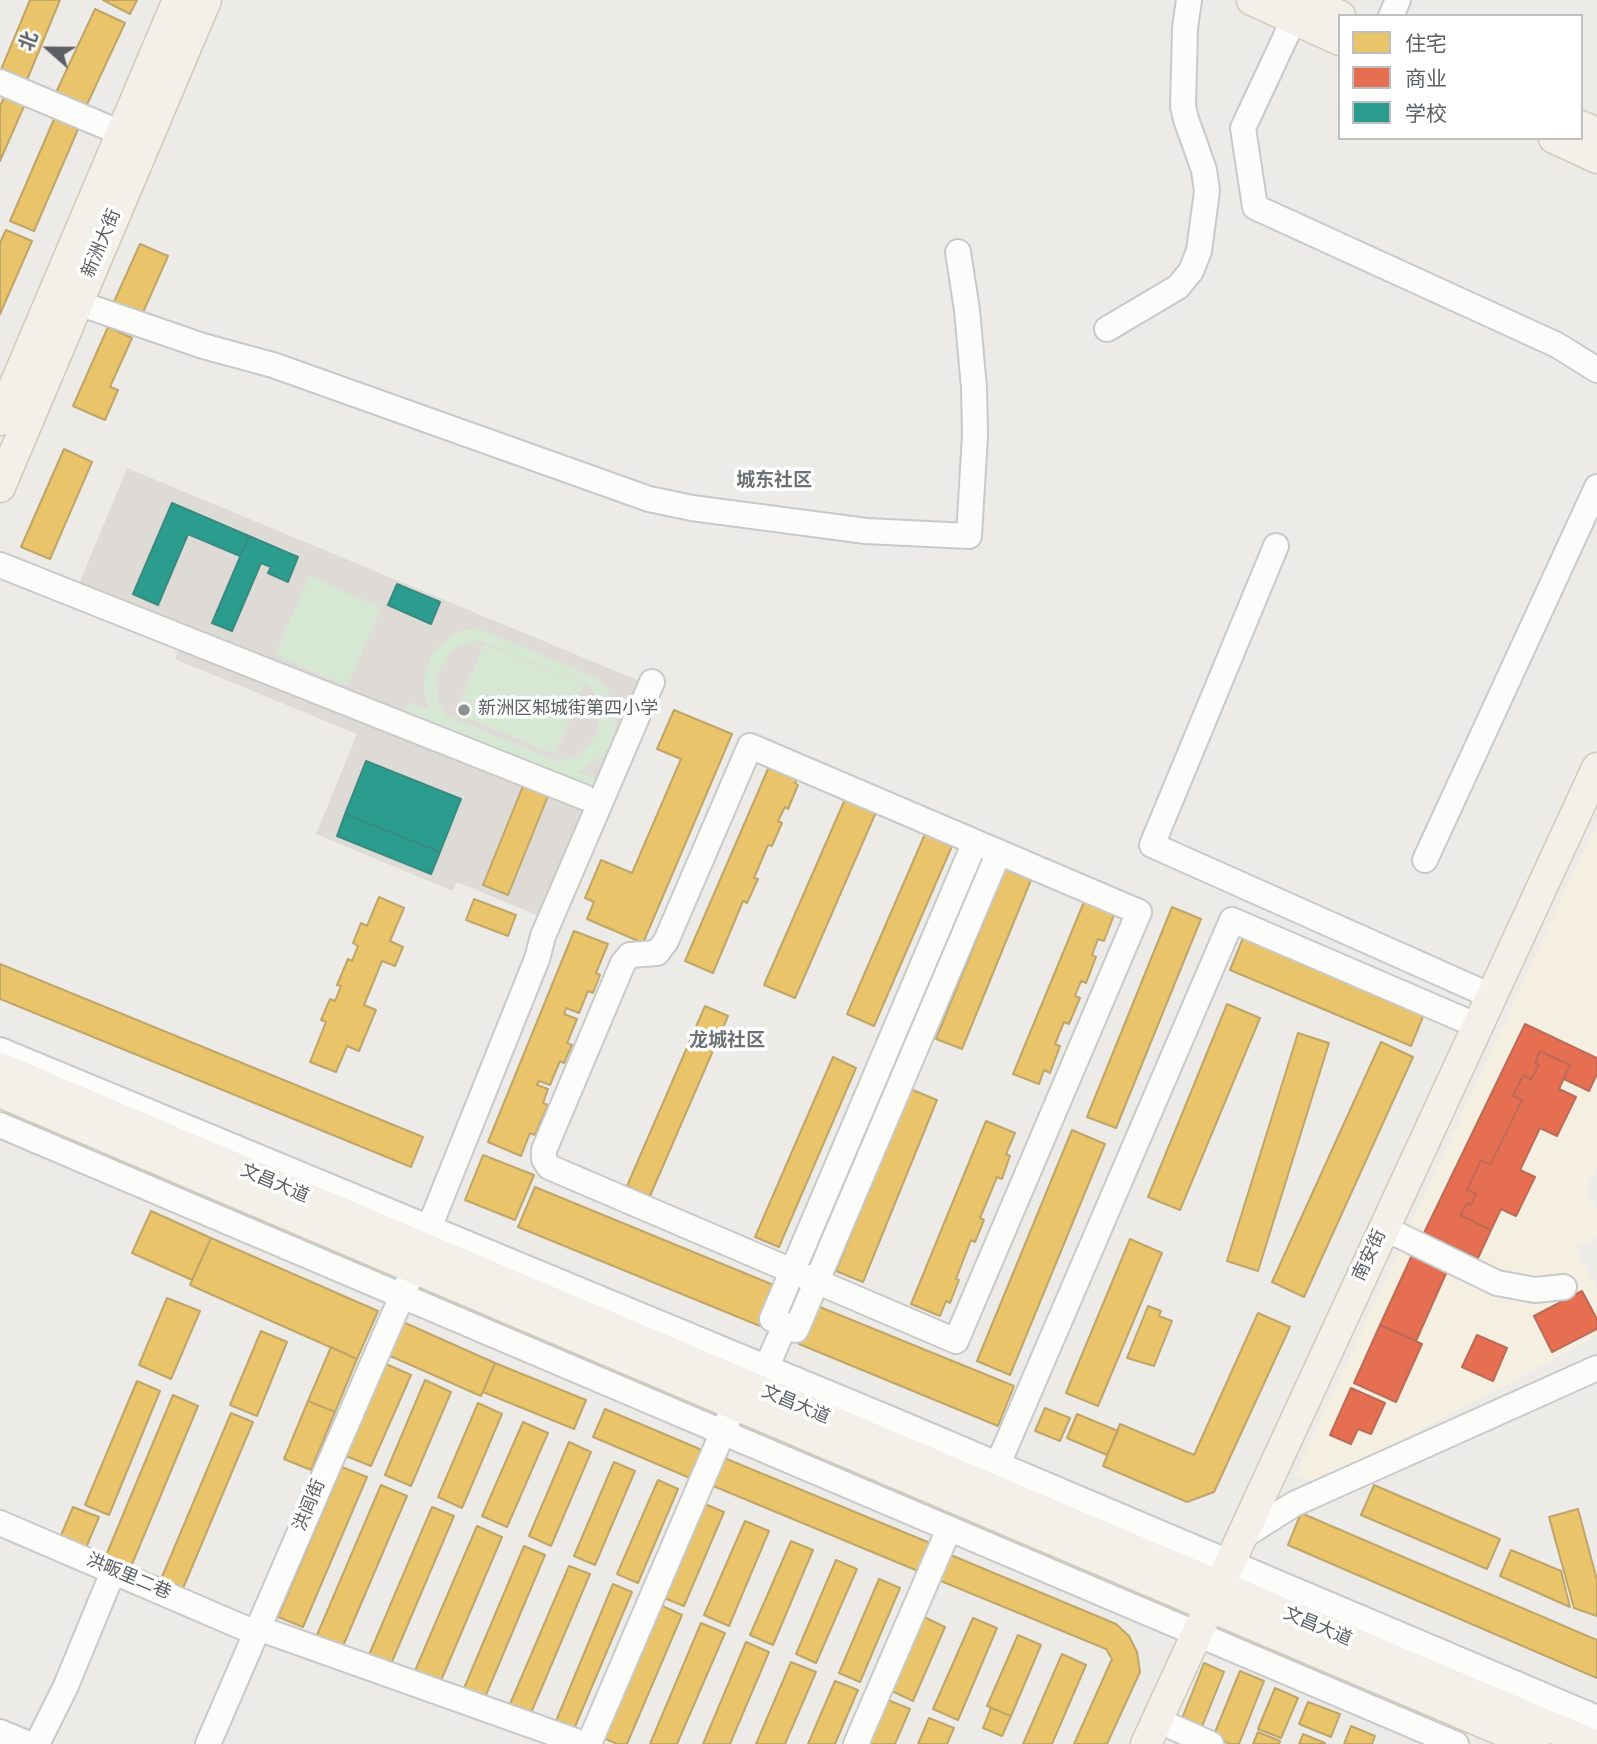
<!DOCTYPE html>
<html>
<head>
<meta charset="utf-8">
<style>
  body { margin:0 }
  #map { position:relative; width:1597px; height:1744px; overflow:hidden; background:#ecebe7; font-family:Overpass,"Noto Sans SC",sans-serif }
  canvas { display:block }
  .legend { position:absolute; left:1338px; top:14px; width:245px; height:126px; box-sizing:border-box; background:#fff; border:2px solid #bebfc1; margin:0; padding:9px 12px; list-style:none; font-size:21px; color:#5c6064 }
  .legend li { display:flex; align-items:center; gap:14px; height:35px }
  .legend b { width:35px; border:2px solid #bebfc1 }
  .north { position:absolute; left:14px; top:14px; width:70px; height:70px; -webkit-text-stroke:5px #fff; paint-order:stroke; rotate:291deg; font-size:19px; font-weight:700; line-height:28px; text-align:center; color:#5c6064 }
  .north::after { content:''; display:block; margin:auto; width:24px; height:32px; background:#5c6064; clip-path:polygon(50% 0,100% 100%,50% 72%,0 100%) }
</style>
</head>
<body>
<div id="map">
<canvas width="1597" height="1744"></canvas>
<ul class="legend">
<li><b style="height:19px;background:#e9c46a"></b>住宅</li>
<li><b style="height:19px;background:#e76f51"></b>商业</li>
<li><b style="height:19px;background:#2a9d8f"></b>学校</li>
</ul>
<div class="north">北</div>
</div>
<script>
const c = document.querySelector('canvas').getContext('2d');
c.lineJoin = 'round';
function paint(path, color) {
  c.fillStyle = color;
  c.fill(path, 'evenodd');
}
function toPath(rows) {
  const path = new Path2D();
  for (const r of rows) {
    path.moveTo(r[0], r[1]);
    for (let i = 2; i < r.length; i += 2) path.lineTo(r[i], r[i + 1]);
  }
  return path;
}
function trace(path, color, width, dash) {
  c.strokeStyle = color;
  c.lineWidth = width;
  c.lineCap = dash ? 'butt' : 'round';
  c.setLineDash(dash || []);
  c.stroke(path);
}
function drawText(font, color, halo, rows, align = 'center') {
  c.font = font + ' Overpass,"Noto Sans SC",sans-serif';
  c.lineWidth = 7;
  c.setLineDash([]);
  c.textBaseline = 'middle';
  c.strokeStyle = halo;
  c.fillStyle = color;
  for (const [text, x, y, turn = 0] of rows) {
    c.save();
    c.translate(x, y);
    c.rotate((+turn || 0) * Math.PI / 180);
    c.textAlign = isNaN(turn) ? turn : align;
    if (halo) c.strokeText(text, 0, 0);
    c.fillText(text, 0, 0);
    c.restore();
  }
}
paint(toPath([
  [1597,822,1597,1165,1586,1188,1597,1210,1597,1237,1576,1248,1597,1289,1597,1336,1318,1484,1296,1473]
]), '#f4efe1');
paint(toPath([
  [127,468,642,682,544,918,457,882,453,891,316,834,357,734,175,659,187,629,79,584]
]), '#dedbd7');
paint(toPath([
  [309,576,381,608,347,686,275,655],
  [477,628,599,679,606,687,615,707,616,729,609,748,602,756,579,772,596,779,590,792,403,715,408,702,430,710,424,692,425,673,432,654,439,645,456,633],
  [479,640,587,685,594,692,600,711,598,730,589,746,574,757,556,761,447,716,438,700,436,681,438,672,450,653,458,646],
  [484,644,584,685,555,754,456,713]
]), '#d6e7d3');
const homes = toPath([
  [30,0,60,0,24,87,0,72,30,0],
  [103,0,137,0,130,14,103,0],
  [95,9,125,23,83,113,53,99,95,9],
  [5,95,25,104,0,161,0,106,5,95],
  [55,117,79,127,34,231,10,221,55,117],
  [6,230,32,241,0,314,0,243,6,230],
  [140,244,168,256,141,317,113,304,140,244],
  [108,327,132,338,110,387,118,390,105,420,73,406,108,327],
  [64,449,92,462,50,559,21,547,64,449],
  [674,710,732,734,643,943,587,919,594,902,585,898,601,860,632,873,681,759,657,749,674,710],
  [771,762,799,774,795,783,798,785,788,809,785,807,778,821,782,823,772,846,768,845,754,878,758,879,747,903,743,901,713,973,685,961,771,762],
  [523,786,548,796,508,895,483,885,523,786],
  [846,797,877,810,795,998,764,985,846,797],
  [925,834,952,846,874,1026,847,1014,925,834],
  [1005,869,1031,880,962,1049,936,1039,1005,869],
  [379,897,404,908,390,941,403,947,395,966,382,961,364,1005,376,1010,359,1051,347,1046,336,1072,310,1062,326,1022,321,1020,330,999,335,1001,341,986,337,985,348,959,352,961,358,946,353,943,361,923,367,926,379,897],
  [1086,897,1111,907,1109,913,1114,915,1104,941,1098,939,1092,955,1096,957,1086,983,1081,981,1075,996,1080,998,1069,1024,1064,1022,1055,1044,1060,1046,1050,1073,1044,1070,1039,1084,1013,1074,1086,897],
  [474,899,516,915,508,936,466,920,474,899],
  [1172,907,1201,919,1116,1128,1087,1117,1172,907],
  [574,931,608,944,596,973,600,975,593,993,588,991,579,1013,566,1008,564,1014,577,1019,567,1043,572,1045,564,1063,560,1061,550,1085,539,1081,537,1085,548,1089,543,1103,548,1105,535,1135,530,1133,521,1156,488,1142,574,931],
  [1243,938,1424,1014,1411,1046,1230,970,1243,938],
  [0,964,423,1137,411,1167,0,999,0,964],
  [1227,1004,1260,1018,1180,1210,1148,1197,1227,1004],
  [705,1006,728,1016,650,1196,627,1186,705,1006],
  [1298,1033,1329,1043,1258,1271,1227,1261,1298,1033],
  [1381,1042,1413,1057,1304,1297,1272,1282,1381,1042],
  [833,1057,856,1068,779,1247,755,1237,833,1057],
  [910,1089,937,1100,863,1282,836,1271,910,1089],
  [986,1121,1015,1133,1006,1154,1010,1156,1002,1179,997,1177,980,1218,984,1220,975,1242,971,1240,956,1279,959,1280,950,1303,946,1301,940,1316,911,1304,986,1121],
  [1072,1130,1105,1144,1010,1375,977,1361,1072,1130],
  [483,1155,534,1175,515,1220,465,1200,483,1155],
  [535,1187,776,1286,760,1326,518,1227,535,1187],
  [151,1211,211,1238,192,1280,132,1253,151,1211],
  [211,1238,378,1311,357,1359,190,1285,211,1238],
  [1130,1239,1162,1253,1098,1406,1066,1393,1130,1239],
  [167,1298,200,1311,171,1379,139,1365,167,1298],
  [815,1305,1014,1386,998,1426,799,1344,815,1305],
  [1148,1306,1161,1311,1159,1316,1172,1321,1154,1366,1127,1358,1148,1306],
  [1258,1313,1290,1327,1214,1492,1187,1502,1103,1466,1120,1424,1194,1455,1258,1313],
  [403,1322,495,1363,481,1396,388,1355,403,1322],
  [261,1331,287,1342,257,1416,230,1405,261,1331],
  [331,1347,357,1359,335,1412,308,1401,331,1347],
  [495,1363,586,1400,574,1429,483,1392,495,1363],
  [386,1364,411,1375,371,1466,346,1456,386,1364],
  [425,1380,451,1392,411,1486,385,1475,425,1380],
  [137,1381,160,1391,109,1515,85,1505,137,1381],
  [173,1395,198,1406,130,1569,105,1558,173,1395],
  [308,1401,335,1412,311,1470,284,1459,308,1401],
  [478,1403,502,1414,462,1508,438,1497,478,1403],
  [1045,1408,1070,1418,1060,1441,1035,1431,1045,1408],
  [605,1409,702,1450,690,1478,593,1437,605,1409],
  [231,1413,253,1422,181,1593,159,1584,231,1413],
  [1077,1414,1118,1431,1107,1455,1067,1438,1077,1414],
  [523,1422,548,1433,507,1527,482,1516,523,1422],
  [569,1442,591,1452,551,1546,529,1536,569,1442],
  [717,1455,930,1543,918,1571,706,1483,717,1455],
  [614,1462,635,1471,595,1565,574,1556,614,1462],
  [342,1467,367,1477,303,1627,278,1617,342,1467],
  [658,1480,678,1489,638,1583,617,1574,658,1480],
  [381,1485,407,1496,343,1646,317,1635,381,1485],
  [1374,1485,1500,1539,1487,1569,1361,1515,1374,1485],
  [700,1502,724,1512,684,1606,659,1596,700,1502],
  [73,1507,99,1517,85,1550,59,1540,73,1507],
  [432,1507,454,1516,391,1664,369,1655,432,1507],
  [1578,1509,1597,1580,1597,1616,1574,1608,1549,1517,1578,1509],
  [1301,1513,1597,1640,1597,1678,1288,1545,1301,1513],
  [745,1521,769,1531,729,1626,704,1615,745,1521],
  [477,1526,502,1537,440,1683,414,1673,477,1526],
  [791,1541,813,1550,773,1645,750,1635,791,1541],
  [524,1546,545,1555,483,1702,462,1693,524,1546],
  [1511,1550,1561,1571,1570,1607,1500,1576,1511,1550],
  [946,1553,1116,1624,1129,1636,1137,1652,1140,1672,1107,1744,1074,1744,1112,1659,1106,1649,936,1579,946,1553],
  [836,1560,857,1569,816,1663,796,1654,836,1560],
  [569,1566,590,1574,531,1713,510,1704,569,1566],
  [879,1579,900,1588,860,1682,839,1673,879,1579],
  [613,1584,632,1592,574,1729,556,1721,613,1584],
  [656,1603,682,1615,627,1744,617,1744,599,1736,656,1603],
  [924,1617,945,1627,913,1701,892,1691,924,1617],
  [973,1618,997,1628,958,1720,933,1709,973,1618],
  [701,1623,725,1633,677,1744,650,1744,701,1623],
  [1018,1635,1041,1645,1011,1716,987,1706,1018,1635],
  [746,1642,769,1652,730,1744,703,1744,746,1642],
  [1062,1654,1086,1665,1052,1744,1023,1744,1062,1654],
  [791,1662,816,1672,785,1744,756,1744,791,1662],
  [1204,1663,1224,1672,1201,1729,1181,1721,1204,1663],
  [1240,1671,1264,1681,1239,1744,1230,1744,1213,1737,1240,1671],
  [835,1681,858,1690,835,1744,808,1744,835,1681],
  [1275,1688,1298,1698,1281,1738,1258,1729,1275,1688],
  [888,1700,910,1709,895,1744,869,1744,888,1700],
  [1308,1702,1340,1714,1331,1737,1299,1724,1308,1702],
  [991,1708,1011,1716,1002,1736,983,1728,991,1708],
  [929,1718,954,1728,947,1744,918,1744,929,1718],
  [1351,1726,1375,1736,1372,1744,1344,1744,1351,1726],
  [1258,1732,1280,1741,1279,1744,1253,1744,1258,1732],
  [1303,1734,1325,1743,1325,1744,1299,1744,1303,1734]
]);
paint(homes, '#e9c46a');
trace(homes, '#bfa668', 2);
const shops = toPath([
  [1525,1024,1597,1058,1597,1074,1589,1091,1564,1079,1570,1065,1540,1051,1535,1063,1539,1065,1531,1079,1523,1075,1513,1096,1522,1100,1490,1165,1481,1160,1467,1190,1476,1194,1471,1205,1467,1203,1460,1215,1491,1230,1478,1258,1424,1233,1525,1024],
  [1540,1051,1570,1065,1559,1089,1576,1097,1557,1136,1540,1128,1520,1170,1535,1177,1516,1216,1501,1209,1491,1230,1460,1215,1467,1203,1471,1205,1476,1194,1467,1190,1481,1160,1490,1165,1522,1100,1513,1096,1523,1075,1531,1079,1539,1065,1535,1063,1540,1051],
  [1413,1253,1448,1269,1416,1341,1380,1325,1413,1253],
  [1582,1291,1597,1319,1597,1329,1552,1352,1534,1316,1582,1291],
  [1380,1325,1422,1344,1396,1402,1354,1383,1380,1325],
  [1477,1335,1507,1348,1493,1381,1462,1367,1477,1335],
  [1351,1388,1385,1403,1371,1434,1358,1429,1351,1444,1330,1435,1351,1388]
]);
paint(shops, '#e76f51');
trace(shops, '#bd6a57', 2);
const schools = toPath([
  [172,503,249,536,240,556,188,534,158,605,133,594,172,503],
  [249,536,298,557,288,582,268,573,271,567,261,563,232,631,212,623,249,536],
  [397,584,440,602,431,624,388,605,397,584],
  [366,761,461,799,440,852,345,814,366,761],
  [345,814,440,852,431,874,337,836,345,814]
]);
paint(schools, '#2a9d8f');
trace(schools, '#398b82', 2);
const minor = toPath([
  [1391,16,1398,0],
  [1294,19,1243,128,1255,207,1557,345,1597,370],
  [0,82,121,133],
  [78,303,203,346,273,365,649,499,692,508,866,531,969,536,975,435,974,388,967,310,958,252],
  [1107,329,1178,287,1191,271,1199,251,1207,191,1204,170,1186,119,1183,106,1185,28,1189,0],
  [1276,546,1152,845,1491,996],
  [0,565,584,797],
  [750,746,1139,912,956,1341,549,1167,544,1159,544,1150,623,963,630,955,657,953,666,941,750,746],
  [975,842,772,1319,796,1330,999,852],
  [1425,860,1597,487],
  [0,1050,886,1417,1597,1718],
  [0,1125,1456,1744],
  [1384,1228,1497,1283,1535,1290,1564,1287],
  [423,1243,537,959,543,936,652,682],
  [760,1382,785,1325],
  [992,1478,1232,920,1478,1026],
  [0,1523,256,1633],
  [1242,1537,1294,1504,1597,1368],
  [258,1628,584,1744],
  [1157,1720,1211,1744],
  [0,1732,29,1744],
  [37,1744,65,1688,113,1572],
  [208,1744,408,1282],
  [589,1744,728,1420],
  [856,1744,949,1529]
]);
const major = toPath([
  [1252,0,1340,40],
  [1305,0,1340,16],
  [1581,126,1597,133],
  [1554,138,1597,158],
  [0,420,178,0],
  [0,487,206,0],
  [0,1068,1591,1744],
  [0,1092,1534,1744],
  [1146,1744,1597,768]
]);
trace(minor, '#c8c9c9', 28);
trace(major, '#d2cab7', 33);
trace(minor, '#fcfcfb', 24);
trace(major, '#f2f0e9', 30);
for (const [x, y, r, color] of [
  [464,710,7,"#8e9192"]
]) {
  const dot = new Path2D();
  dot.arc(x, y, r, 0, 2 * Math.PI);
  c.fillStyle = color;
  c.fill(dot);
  trace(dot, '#fff', 2.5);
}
drawText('18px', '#5c6064', '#fff', [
  ["新洲大街",103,244,-67],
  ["文昌大道",274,1185,23],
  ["南安街",1371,1256,-65],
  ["文昌大道",795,1406,23],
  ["洪闾街",311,1506,-67],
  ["洪畈里二巷",128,1578,23],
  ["文昌大道",1317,1628,23]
]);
drawText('18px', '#5c6064', '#fff', [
  ["新洲区邾城街第四小学",478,710]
], 'left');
drawText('bold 19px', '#6e7276', '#fff', [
  ["城东社区",774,482],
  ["龙城社区",727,1042]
]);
</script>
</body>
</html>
